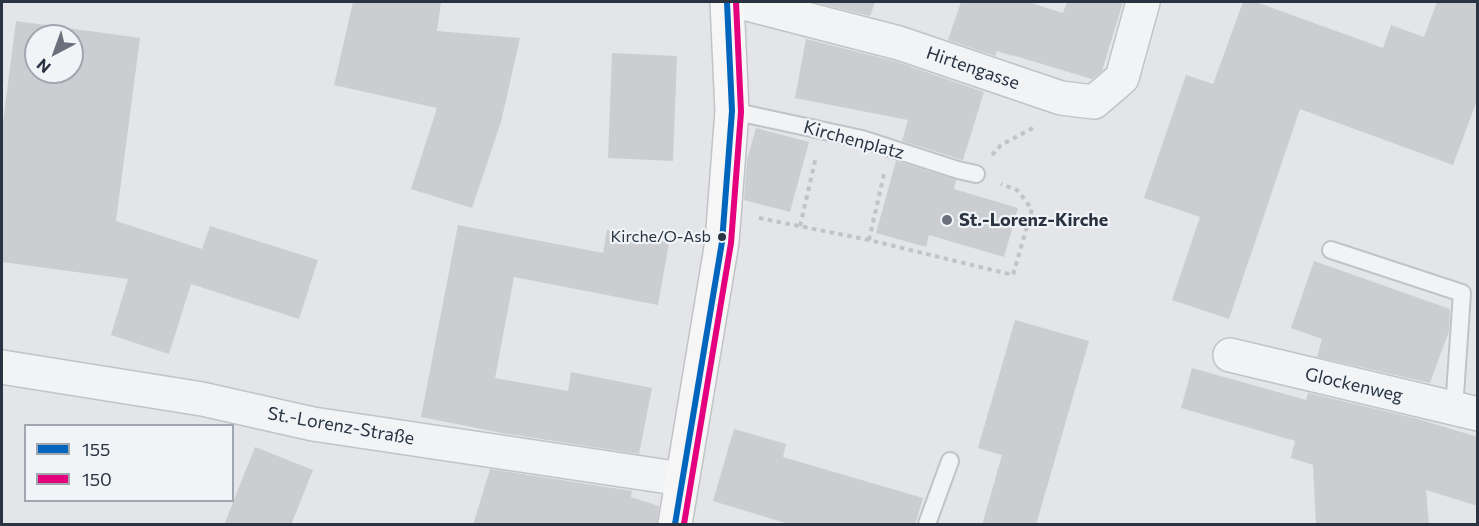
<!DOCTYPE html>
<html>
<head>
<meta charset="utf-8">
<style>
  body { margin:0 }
  #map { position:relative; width:1479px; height:526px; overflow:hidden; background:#e3e5e8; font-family:Commissioner,sans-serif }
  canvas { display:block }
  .frame { position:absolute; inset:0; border:3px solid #293342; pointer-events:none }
  .legend { position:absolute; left:24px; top:424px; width:210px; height:78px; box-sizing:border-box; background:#f1f4f7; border:2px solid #a1a7af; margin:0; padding:8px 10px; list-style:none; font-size:18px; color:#293342 }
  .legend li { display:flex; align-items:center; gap:12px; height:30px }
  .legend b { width:30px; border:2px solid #a1a7af }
  .north { position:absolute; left:24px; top:24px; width:60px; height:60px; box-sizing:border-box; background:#f1f4f7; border:2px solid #a1a7af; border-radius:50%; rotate:221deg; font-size:16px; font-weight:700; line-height:24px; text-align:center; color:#293342 }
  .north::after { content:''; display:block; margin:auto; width:21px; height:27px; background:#6a717c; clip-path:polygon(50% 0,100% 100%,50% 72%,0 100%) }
</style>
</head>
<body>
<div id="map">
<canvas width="1479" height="526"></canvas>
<div class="frame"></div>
<ul class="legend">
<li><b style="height:8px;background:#0065bd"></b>155</li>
<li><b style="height:8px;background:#e5007d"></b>150</li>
</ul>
<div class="north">N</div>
</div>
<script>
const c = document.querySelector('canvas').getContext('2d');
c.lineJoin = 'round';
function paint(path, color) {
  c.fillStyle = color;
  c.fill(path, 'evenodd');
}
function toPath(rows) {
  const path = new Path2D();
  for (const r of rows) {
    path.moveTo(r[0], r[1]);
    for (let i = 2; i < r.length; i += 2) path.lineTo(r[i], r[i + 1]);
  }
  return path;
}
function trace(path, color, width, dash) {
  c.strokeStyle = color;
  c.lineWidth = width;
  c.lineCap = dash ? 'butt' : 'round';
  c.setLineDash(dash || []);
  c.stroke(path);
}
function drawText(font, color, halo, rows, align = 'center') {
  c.font = font + ' Commissioner,sans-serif';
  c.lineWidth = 4.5;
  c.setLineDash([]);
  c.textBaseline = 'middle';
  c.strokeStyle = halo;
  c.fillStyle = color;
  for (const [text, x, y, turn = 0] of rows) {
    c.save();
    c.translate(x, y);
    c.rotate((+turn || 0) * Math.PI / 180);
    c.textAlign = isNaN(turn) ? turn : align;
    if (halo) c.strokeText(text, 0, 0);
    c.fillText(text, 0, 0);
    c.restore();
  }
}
paint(toPath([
  [353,2,441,2,437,31,520,38,501,122,472,208,411,189,437,108,334,85],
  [813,2,875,2,870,16],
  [961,2,1028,2,1063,13,1067,2,1123,2,1102,71,1092,79,1012,55,1012,56,997,51,995,56,948,40],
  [1243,2,1256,2,1383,48,1391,25,1424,37,1437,2,1478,2,1478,98,1453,165,1300,109,1229,319,1172,300,1200,217,1144,198,1186,75,1213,84],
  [16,21,140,38,116,221,202,249,210,226,318,260,299,319,191,284,169,354,111,335,128,279,2,262,2,130],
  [36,36,72,36,72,72,36,72],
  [806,39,894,61,984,92,963,160,902,141,908,120,795,98],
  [612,53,677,56,673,161,608,158],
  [756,128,809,142,790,212,744,200,747,160],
  [896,161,956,180,954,189,1018,208,1004,257,929,235,926,247,876,233],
  [458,225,603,253,607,230,669,243,658,305,514,277,495,378,568,391,571,372,652,388,639,454,502,433,421,417],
  [1314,261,1450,309,1449,331,1430,383,1317,357,1322,339,1291,328],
  [1015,320,1089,341,1036,525,982,525,1002,455,978,448],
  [1192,368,1306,400,1308,393,1418,419,1478,437,1478,506,1426,490,1429,525,1316,525,1313,465,1291,458,1295,441,1181,408],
  [734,429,786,444,783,457,923,498,915,525,792,525,713,501],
  [255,447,313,470,291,525,224,525],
  [490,469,632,491,631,497,659,506,657,525,473,525]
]), '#cbcdd0');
const lane = toPath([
  [732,111,862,139,958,170,976,174],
  [1331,250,1462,293,1454,409],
  [927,524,950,461]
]);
const street = toPath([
  [740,2,899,43,1061,98,1094,102,1122,78,1143,2],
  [1230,355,1478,414],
  [2,367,202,399,313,424,682,479]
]);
const secondary = toPath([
  [675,524,722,242,732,111,727,2]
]);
trace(lane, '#c1c3c6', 20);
trace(street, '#c1c3c6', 36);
trace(secondary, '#c1c3c6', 36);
trace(toPath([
  [992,155,1001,145,1033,128],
  [759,218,869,240,1013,275,1032,209,1017,190,1001,184],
  [800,226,816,157],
  [869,240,884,174]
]), '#c2c3c8', 4, [4.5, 4.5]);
trace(lane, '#f2f3f5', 16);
trace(street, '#f2f3f5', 33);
trace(secondary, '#f6f6f7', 33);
trace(toPath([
  [675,524,722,242,732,111,727,2]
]), '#0065bd', 6);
trace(toPath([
  [684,524,731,243,741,112,736,2]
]), '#e5007d', 6);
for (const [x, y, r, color] of [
  [947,220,6,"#6a717c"],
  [722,237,5,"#293342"]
]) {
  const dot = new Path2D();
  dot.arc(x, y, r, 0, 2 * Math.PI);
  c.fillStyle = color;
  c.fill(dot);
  trace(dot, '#f1f4f7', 2);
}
drawText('16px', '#293342', '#f1f4f7', [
  ["Kirche/O-Asb",711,237]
], 'right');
drawText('18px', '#293342', '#f1f4f7', [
  ["Hirtengasse",973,68,19],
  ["Kirchenplatz",854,140,15],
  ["Glockenweg",1354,385,13],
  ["St.-Lorenz-Straße",341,426,10]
]);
drawText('bold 18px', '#293342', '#f1f4f7', [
  ["St.-Lorenz-Kirche",959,220]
], 'left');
</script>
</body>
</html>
